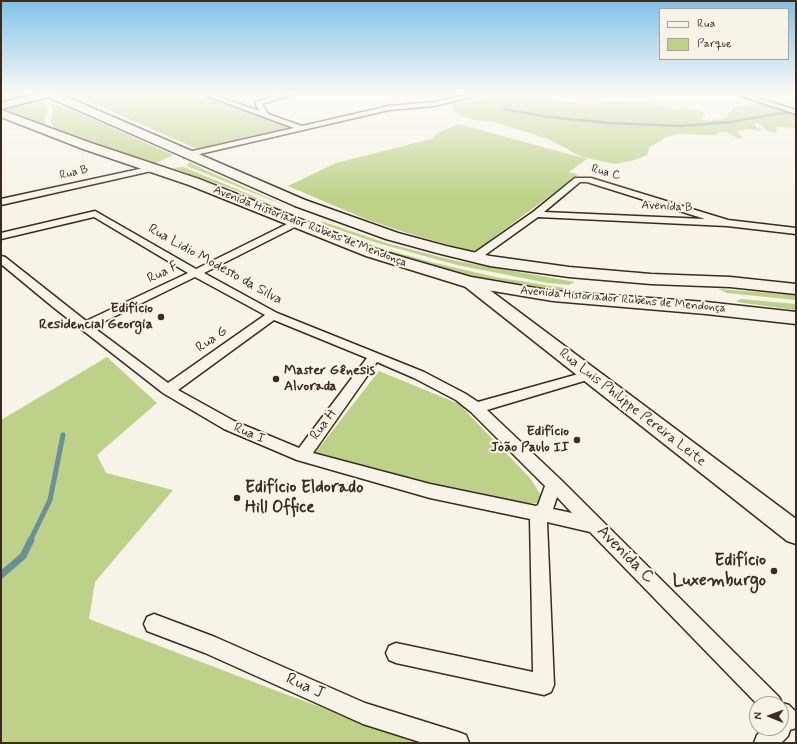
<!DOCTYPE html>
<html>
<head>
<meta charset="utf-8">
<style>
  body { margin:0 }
  #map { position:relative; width:797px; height:744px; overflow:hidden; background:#f7f3e8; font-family:Mynerve,sans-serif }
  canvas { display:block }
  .frame { position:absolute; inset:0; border:2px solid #3b2a1e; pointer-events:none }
  .legend { position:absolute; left:659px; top:8px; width:130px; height:52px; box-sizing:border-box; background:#f7f3e8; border:1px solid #aca397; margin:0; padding:5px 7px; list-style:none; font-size:12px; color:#3b2a1e }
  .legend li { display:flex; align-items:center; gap:8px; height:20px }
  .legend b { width:20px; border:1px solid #aca397 }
  .north { position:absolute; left:749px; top:696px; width:40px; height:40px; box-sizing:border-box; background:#f7f3e8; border:1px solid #aca397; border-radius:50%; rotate:271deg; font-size:11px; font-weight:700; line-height:16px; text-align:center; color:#3b2a1e }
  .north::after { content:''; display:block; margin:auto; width:14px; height:18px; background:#3b2a1e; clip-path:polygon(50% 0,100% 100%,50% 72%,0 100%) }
</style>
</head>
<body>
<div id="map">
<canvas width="797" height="744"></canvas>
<div class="frame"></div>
<ul class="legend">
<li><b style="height:5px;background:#f7f3e8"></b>Rua</li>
<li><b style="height:11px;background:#bdd288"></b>Parque</li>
</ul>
<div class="north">N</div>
</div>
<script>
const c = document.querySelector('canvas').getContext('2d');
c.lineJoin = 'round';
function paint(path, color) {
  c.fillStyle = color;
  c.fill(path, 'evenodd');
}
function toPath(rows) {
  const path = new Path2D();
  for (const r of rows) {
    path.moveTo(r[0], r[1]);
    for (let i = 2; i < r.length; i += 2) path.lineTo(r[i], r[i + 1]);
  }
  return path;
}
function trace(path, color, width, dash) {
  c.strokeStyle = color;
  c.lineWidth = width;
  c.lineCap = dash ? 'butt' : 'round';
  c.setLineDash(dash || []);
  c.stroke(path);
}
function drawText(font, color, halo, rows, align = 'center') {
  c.font = font + ' Mynerve,sans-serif';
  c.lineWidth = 4;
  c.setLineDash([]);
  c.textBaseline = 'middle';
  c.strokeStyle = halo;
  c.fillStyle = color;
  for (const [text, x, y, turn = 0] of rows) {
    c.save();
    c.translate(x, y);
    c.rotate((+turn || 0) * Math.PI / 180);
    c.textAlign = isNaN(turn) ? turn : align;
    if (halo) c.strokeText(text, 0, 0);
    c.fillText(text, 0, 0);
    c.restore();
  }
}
paint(toPath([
  [73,94,196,94,292,128,197,149],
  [500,94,535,94,549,99,574,103,596,104,613,101,649,103,673,109,686,108,696,109,704,113,705,116,701,118,703,120,710,121,728,117,726,115,733,110,732,108,739,105,750,106,758,104,796,115,796,128,776,127,777,131,775,133,768,131,759,124,754,123,756,127,763,130,758,131,750,129,738,131,738,133,743,138,739,139,726,132,719,132,716,135,677,134,666,137,650,147,647,155,635,160,615,164,582,157,546,138,493,122,474,120,458,115,453,110,452,105],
  [36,99,45,104,47,108,45,120,46,128,43,128,1,109],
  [50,103,70,109,173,155,156,163,65,135,57,131,51,123,51,120,53,111],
  [458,124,587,159,569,172,578,175,474,252,407,233,368,220,288,186,336,163,431,139,438,133],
  [189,162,203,169,291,208,187,166],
  [183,167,232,187,283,210,284,212,235,190,173,168],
  [321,221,386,243,456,261,575,282,569,285,548,283,457,265,374,242,323,224],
  [313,226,319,226,377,247,431,262,495,277,570,289,575,292,553,292,472,278,393,256],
  [719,289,796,295,796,300,727,293],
  [740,299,796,304,796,310,736,302],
  [107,357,157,403,97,455,106,473,173,490,95,582,89,619,285,694,420,743,1,743,1,420],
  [379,371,459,404,530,478,541,495,539,503,520,504,490,499,315,453]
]), '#bdd288');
trace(toPath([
  [503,109,549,117,609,123,681,126,731,122,775,114,791,113]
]), '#699097', 2.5);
trace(toPath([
  [30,541,50,500,63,435]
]), '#699097', 5);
trace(toPath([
  [1,575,23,556,31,540]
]), '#699097', 7);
const street = toPath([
  [202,94,212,94,259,111,255,103,256,102,282,94,294,94,262,104,268,114,302,126,389,106,434,102,470,94,484,94,434,106,389,110,187,157,184,157,184,153,294,128,202,94],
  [735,94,746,94,796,110,796,114,735,94],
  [153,166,157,168,156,170,1,205,1,199,153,166],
  [575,178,591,178,728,220,796,228,796,234,727,226,538,217,478,260,470,260,469,258,470,256,533,212,575,178],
  [580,182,587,182,705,219,544,212,580,182],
  [95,211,196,269,293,221,299,221,301,223,299,225,204,273,277,313,424,372,466,394,478,402,589,371,594,372,596,375,594,378,487,410,560,479,779,697,782,703,789,705,796,712,796,728,790,730,788,736,781,743,754,743,757,735,764,728,781,728,781,704,757,704,590,532,547,522,554,685,551,692,544,695,396,663,389,660,386,653,389,646,396,643,533,672,530,519,430,498,297,460,224,429,163,393,53,307,1,264,1,256,5,257,86,321,188,273,94,217,1,239,1,233,95,211],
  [195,277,265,315,168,383,93,327,195,277],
  [274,320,367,358,299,448,234,421,178,390,274,320],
  [377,362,414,378,456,400,471,412,545,486,538,505,536,506,430,484,313,453,377,362],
  [557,497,572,513,553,509,557,497],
  [154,614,215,637,365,703,458,732,466,735,469,743,423,743,363,724,205,653,147,631,144,624,147,617,154,614]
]);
const secondary = toPath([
  [469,277,475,279,796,519,796,544,787,541,463,285,461,282,463,279,469,277]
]);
const primary = toPath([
  [34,94,60,94,305,200,398,233,446,246,490,256,569,267,651,274,730,277,796,284,796,294,730,287,651,284,569,277,490,266,437,253,386,239,295,206,48,97,1,109,1,103,34,94],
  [1,110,91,143,199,179,378,250,471,277,553,291,706,302,796,312,796,324,706,314,553,301,463,286,366,256,189,185,83,149,1,117,1,110]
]);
trace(street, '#3b2a1e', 3);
trace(secondary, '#3b2a1e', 3);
trace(primary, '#3b2a1e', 3);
paint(street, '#f7f3e8');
paint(secondary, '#f7f3e8');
paint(primary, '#f7f3e8');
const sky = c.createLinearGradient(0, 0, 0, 199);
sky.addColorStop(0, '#81c1e8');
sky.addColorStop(0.47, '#fbfaf5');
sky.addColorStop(1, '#fbfaf500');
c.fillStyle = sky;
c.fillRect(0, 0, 797, 199);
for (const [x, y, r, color] of [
  [161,317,4,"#3b2a1e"],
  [276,379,4,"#3b2a1e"],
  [577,440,4,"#3b2a1e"],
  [237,498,4,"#3b2a1e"],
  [774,571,4,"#3b2a1e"]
]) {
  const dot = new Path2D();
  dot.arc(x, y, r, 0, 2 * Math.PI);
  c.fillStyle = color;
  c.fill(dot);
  trace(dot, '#f7f3e8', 1.5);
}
drawText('12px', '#3b2a1e', '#f7f3e8', [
  ["Rua B",74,173,-13],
  ["Rua C",606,173,15],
  ["Avenida B",667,207,3],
  ["Avenida Historiador Rubens de Mendonça",310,227,21],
  ["Avenida Historiador Rubens de Mendonça",623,300,5]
]);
drawText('14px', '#3b2a1e', '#f7f3e8', [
  ["Rua Lidio Modesto da Silva",215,265,29],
  ["Rua F",163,273,-26],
  ["Rua G",212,340,-35],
  ["Rua Luis Philippe Pereira Leite",632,408,38],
  ["Rua H",324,425,-54],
  ["Rua I",249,434,23]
]);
drawText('bold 14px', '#3b2a1e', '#f7f3e8', [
  ["Edifício",153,309],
  ["Residencial Georgia",153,325],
  ["Master Gênesis",284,371,"left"],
  ["Alvorada",284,387,"left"],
  ["Edifício",569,432],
  ["João Paulo II",569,448]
], 'right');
drawText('bold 17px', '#3b2a1e', '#f7f3e8', [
  ["Edifício Eldorado",245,488],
  ["Hill Office",245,508],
  ["Edifício",766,561,"right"],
  ["Luxemburgo",766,581,"right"]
], 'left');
drawText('17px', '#3b2a1e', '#f7f3e8', [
  ["Avenida C",625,555,45],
  ["Rua J",305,687,24]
]);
</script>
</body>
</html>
